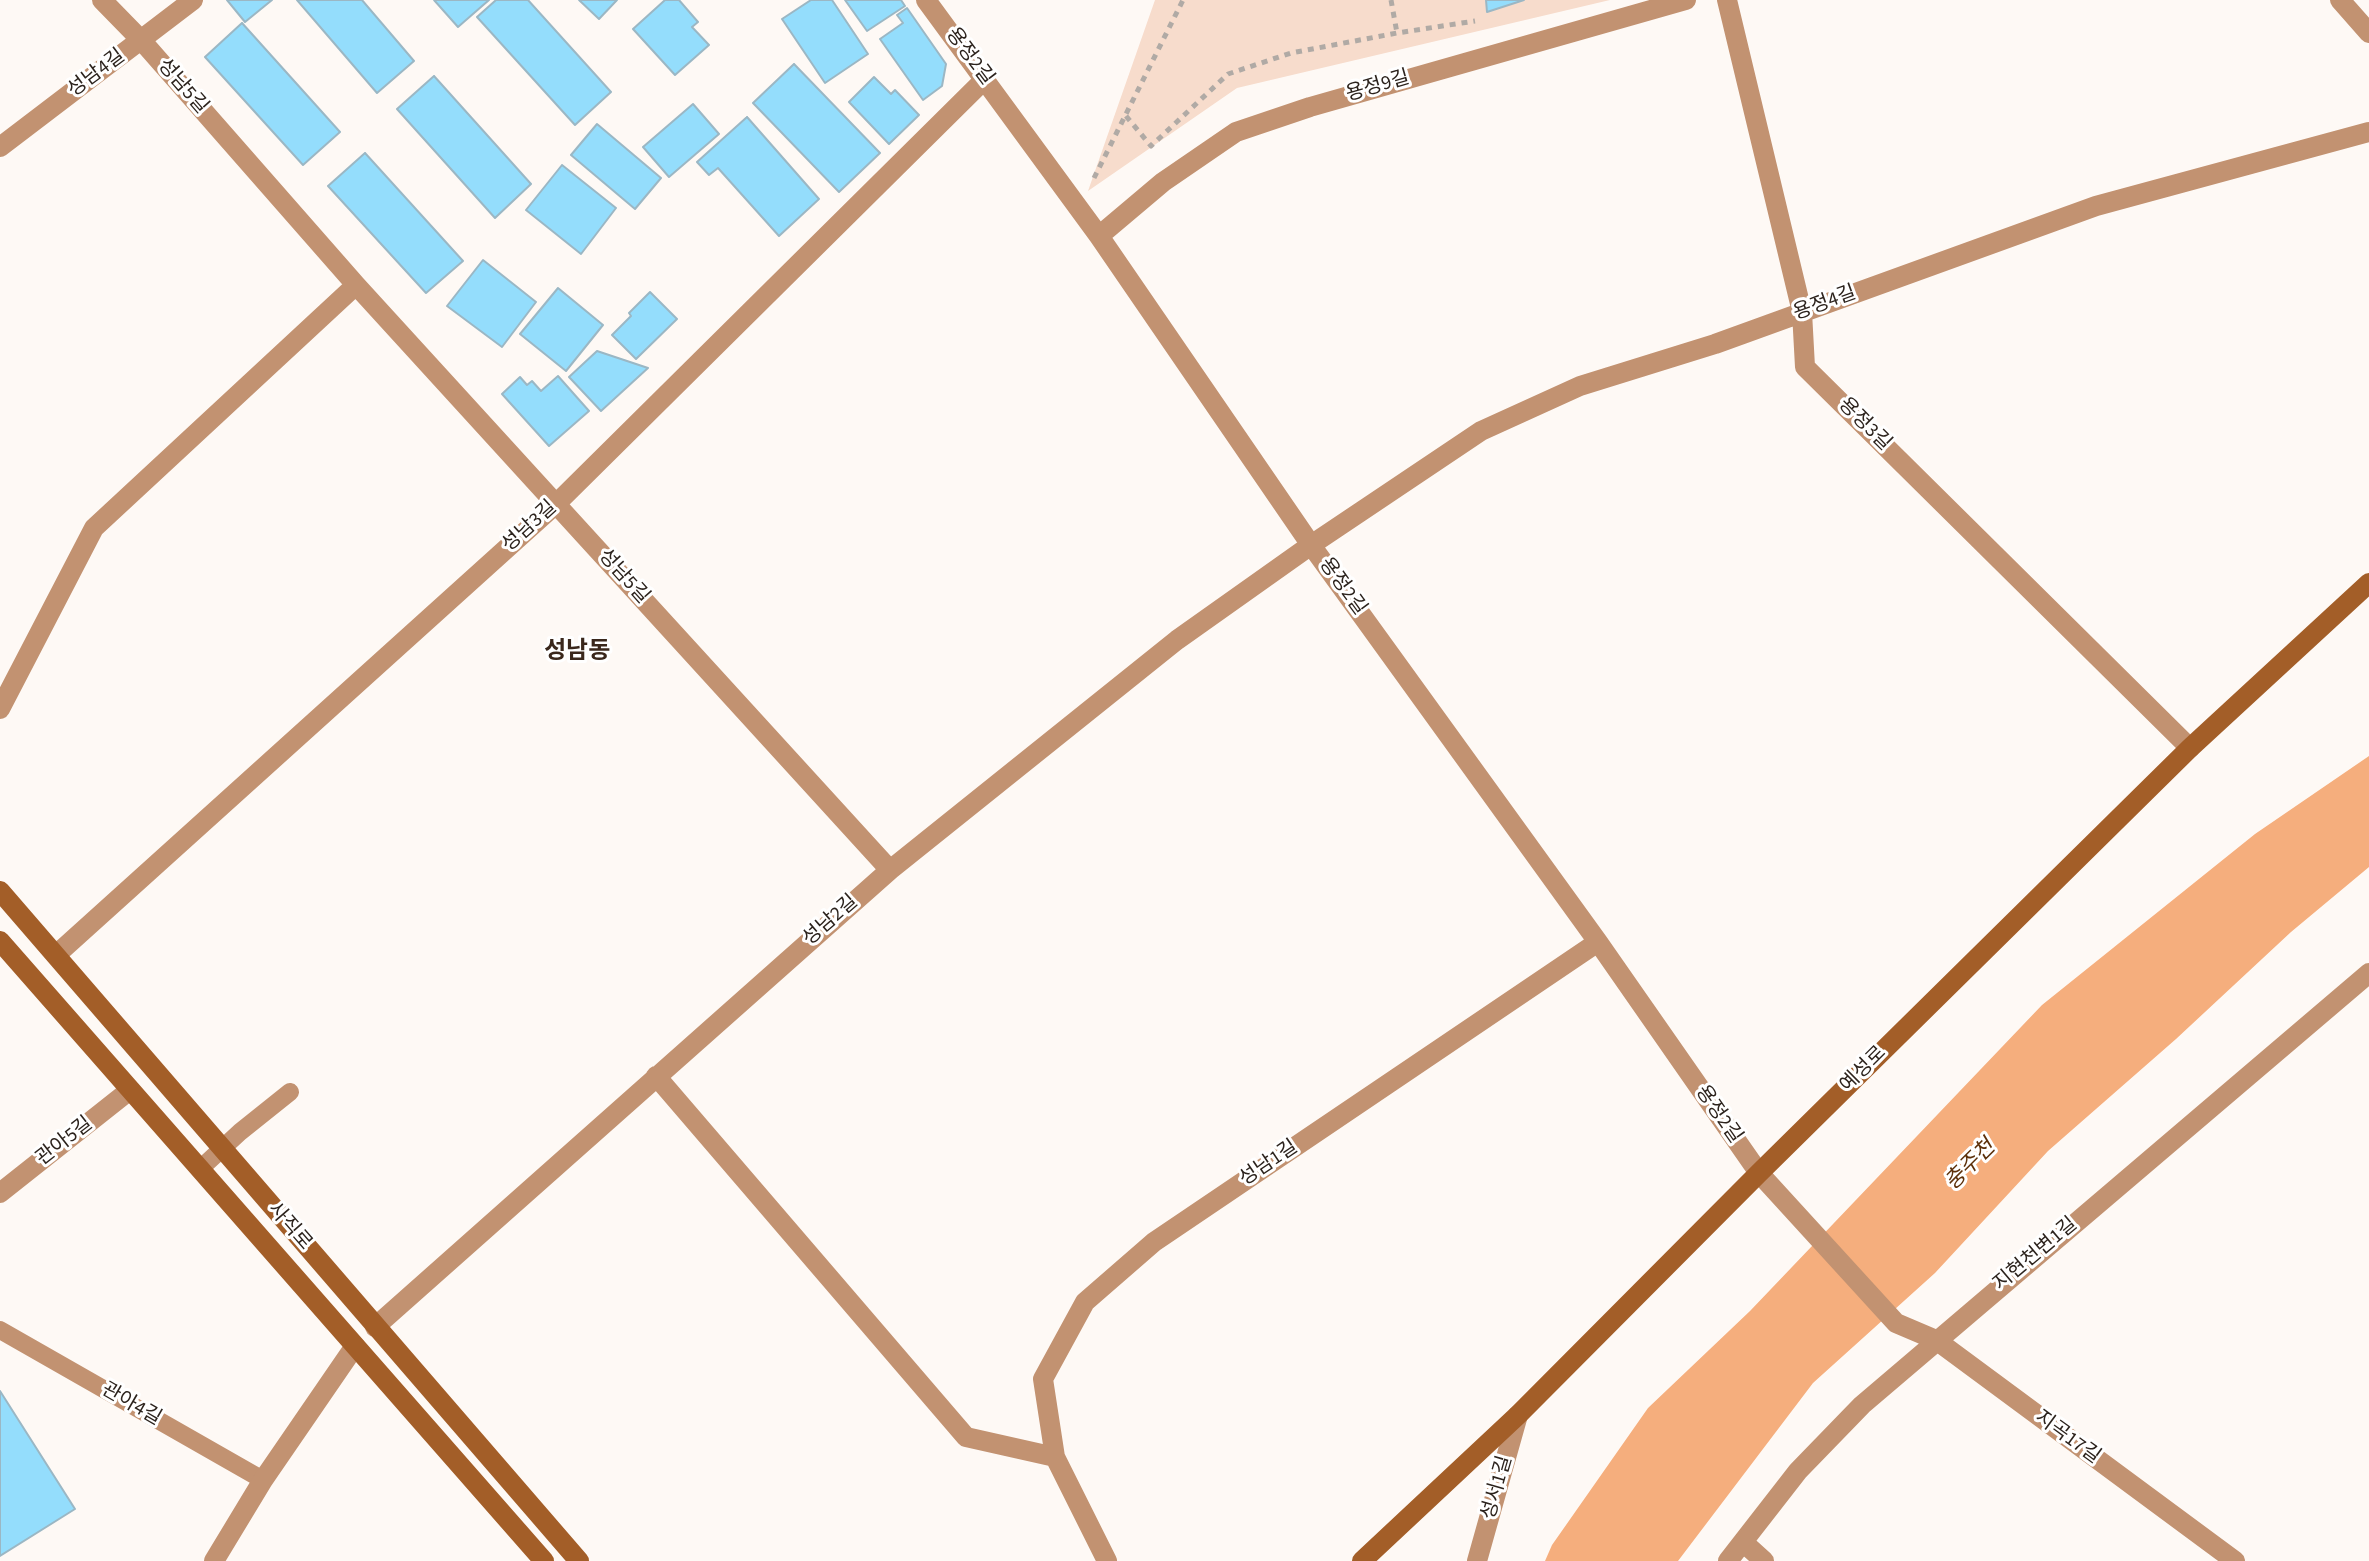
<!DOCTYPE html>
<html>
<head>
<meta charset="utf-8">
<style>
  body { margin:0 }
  canvas { display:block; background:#fef9f5 }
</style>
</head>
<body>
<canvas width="2369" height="1561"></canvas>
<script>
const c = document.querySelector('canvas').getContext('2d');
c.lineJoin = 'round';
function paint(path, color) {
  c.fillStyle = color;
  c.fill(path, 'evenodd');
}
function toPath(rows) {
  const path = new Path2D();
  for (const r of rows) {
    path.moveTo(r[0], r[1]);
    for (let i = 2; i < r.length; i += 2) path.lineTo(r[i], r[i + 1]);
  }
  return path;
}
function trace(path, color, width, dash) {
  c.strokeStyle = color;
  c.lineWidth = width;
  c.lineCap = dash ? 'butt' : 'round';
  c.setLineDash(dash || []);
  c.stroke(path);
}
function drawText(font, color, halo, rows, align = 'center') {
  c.font = font + ' "Source Sans 3","Noto Sans KR",sans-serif';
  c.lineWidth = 6;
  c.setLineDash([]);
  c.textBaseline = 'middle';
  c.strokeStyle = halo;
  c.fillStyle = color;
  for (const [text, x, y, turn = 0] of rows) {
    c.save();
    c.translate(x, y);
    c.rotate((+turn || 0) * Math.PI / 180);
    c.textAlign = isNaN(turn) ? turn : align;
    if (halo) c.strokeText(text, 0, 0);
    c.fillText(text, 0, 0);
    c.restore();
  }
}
paint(toPath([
  [1155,0,1610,0,1237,88,1088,191]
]), '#f7dccc');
paint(toPath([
  [2369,756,2369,867,2291,932,2176,1039,2048,1151,1935,1273,1813,1383,1678,1561,1545,1561,1552,1545,1648,1408,1750,1311,2042,1005,2255,834]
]), '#f5ae7d');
const building = toPath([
  [227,0,272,0,245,22,227,0],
  [297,0,362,0,414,61,377,93,297,0],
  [434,0,489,0,458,27,434,0],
  [496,0,528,0,611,92,575,125,477,17,496,0],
  [579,0,617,0,599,19,579,0],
  [665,0,679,0,698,22,692,27,709,45,675,75,633,29,665,0],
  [811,0,832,0,868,54,825,83,782,19,811,0],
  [845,0,901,0,905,6,867,31,845,0],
  [1486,0,1524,0,1487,12,1486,0],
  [907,8,946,64,942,86,923,100,880,39,903,23,897,15,907,8],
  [242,23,340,132,303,165,205,57,242,23],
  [794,64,880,153,839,192,753,103,794,64],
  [434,76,531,184,495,218,397,109,434,76],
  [874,77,891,94,895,90,919,115,889,144,849,102,874,77],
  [693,104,719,134,669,177,643,147,693,104],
  [747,117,819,199,779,236,718,168,709,175,697,162,747,117],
  [597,124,661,178,635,209,571,155,597,124],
  [365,153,463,261,426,293,328,186,365,153],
  [562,165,616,208,581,254,526,210,562,165],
  [483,260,536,302,502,347,447,306,483,260],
  [558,288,603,325,566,371,520,334,558,288],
  [650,292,677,319,636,359,612,335,631,316,629,313,650,292],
  [597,351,648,368,601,411,569,377,597,351],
  [558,376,589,411,549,446,502,394,520,377,527,385,532,381,541,391,558,376],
  [0,1391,75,1509,0,1556,0,1391]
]);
paint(building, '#94ddfc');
trace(building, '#9bb7c4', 2);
trace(toPath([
  [1391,0,1397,33],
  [1126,116,1151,146,1228,74,1291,53,1397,33,1475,21],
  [1094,178,1183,0]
]), '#b0aaa5', 5, [6, 6]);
trace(toPath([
  [200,1169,240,1132,290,1092],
  [0,1330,263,1480]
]), '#c29271', 18);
trace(toPath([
  [102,0,142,41,356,285,890,870],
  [926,0,1099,236,1311,545,1598,942,1759,1173,1896,1323,1936,1340,2235,1561],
  [1727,0,1802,312,1805,367,2190,748],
  [2340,0,2369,33],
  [0,147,193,0],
  [1099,236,1163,182,1236,132,1310,107,1686,0],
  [0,709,94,528,356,285],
  [56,955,557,503,985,79],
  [656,1076,966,1437,1055,1457],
  [0,1193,130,1090],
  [375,1327,890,870,1177,640,1311,545,1481,431,1580,386,1715,344,2096,206,2369,132],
  [1743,1542,1764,1561],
  [214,1561,263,1480,355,1346],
  [1107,1561,1055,1457,1043,1379,1085,1302,1154,1242,1598,942],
  [1477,1561,1518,1415],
  [1728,1561,1798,1471,1862,1405,2369,973]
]), '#c29271', 20);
trace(toPath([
  [0,891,579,1561],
  [0,941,544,1561],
  [1362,1561,1518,1415,1759,1173,2190,748,2369,583]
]), '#a35e28', 20);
drawText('20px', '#2c231d', '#fff', [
  ["용정2길",969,57,53],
  ["성남4길",97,74,-37],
  ["성남5길",182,87,49],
  ["용정9길",1378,87,-16],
  ["용정4길",1825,304,-20],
  ["용정3길",1864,425,45],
  ["성남3길",530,527,-42],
  ["성남5길",623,577,48],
  ["용정2길",1342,587,54],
  ["성남2길",831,921,-41],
  ["예성로",1864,1070,-45],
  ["용정2길",1718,1115,55],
  ["관아5길",65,1142,-38],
  ["성남1길",1269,1164,-34],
  ["사직로",289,1227,49],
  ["지현천변1길",2036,1255,-40],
  ["관아4길",131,1405,30],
  ["지곡17길",2067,1438,36],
  ["성서1길",1498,1488,-74]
]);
drawText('italic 22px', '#5d300a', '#fff', [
  ["충주천",1971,1166,-45]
]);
drawText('bold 24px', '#3a271b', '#fff', [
  ["성남동",577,653]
]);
</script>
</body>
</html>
